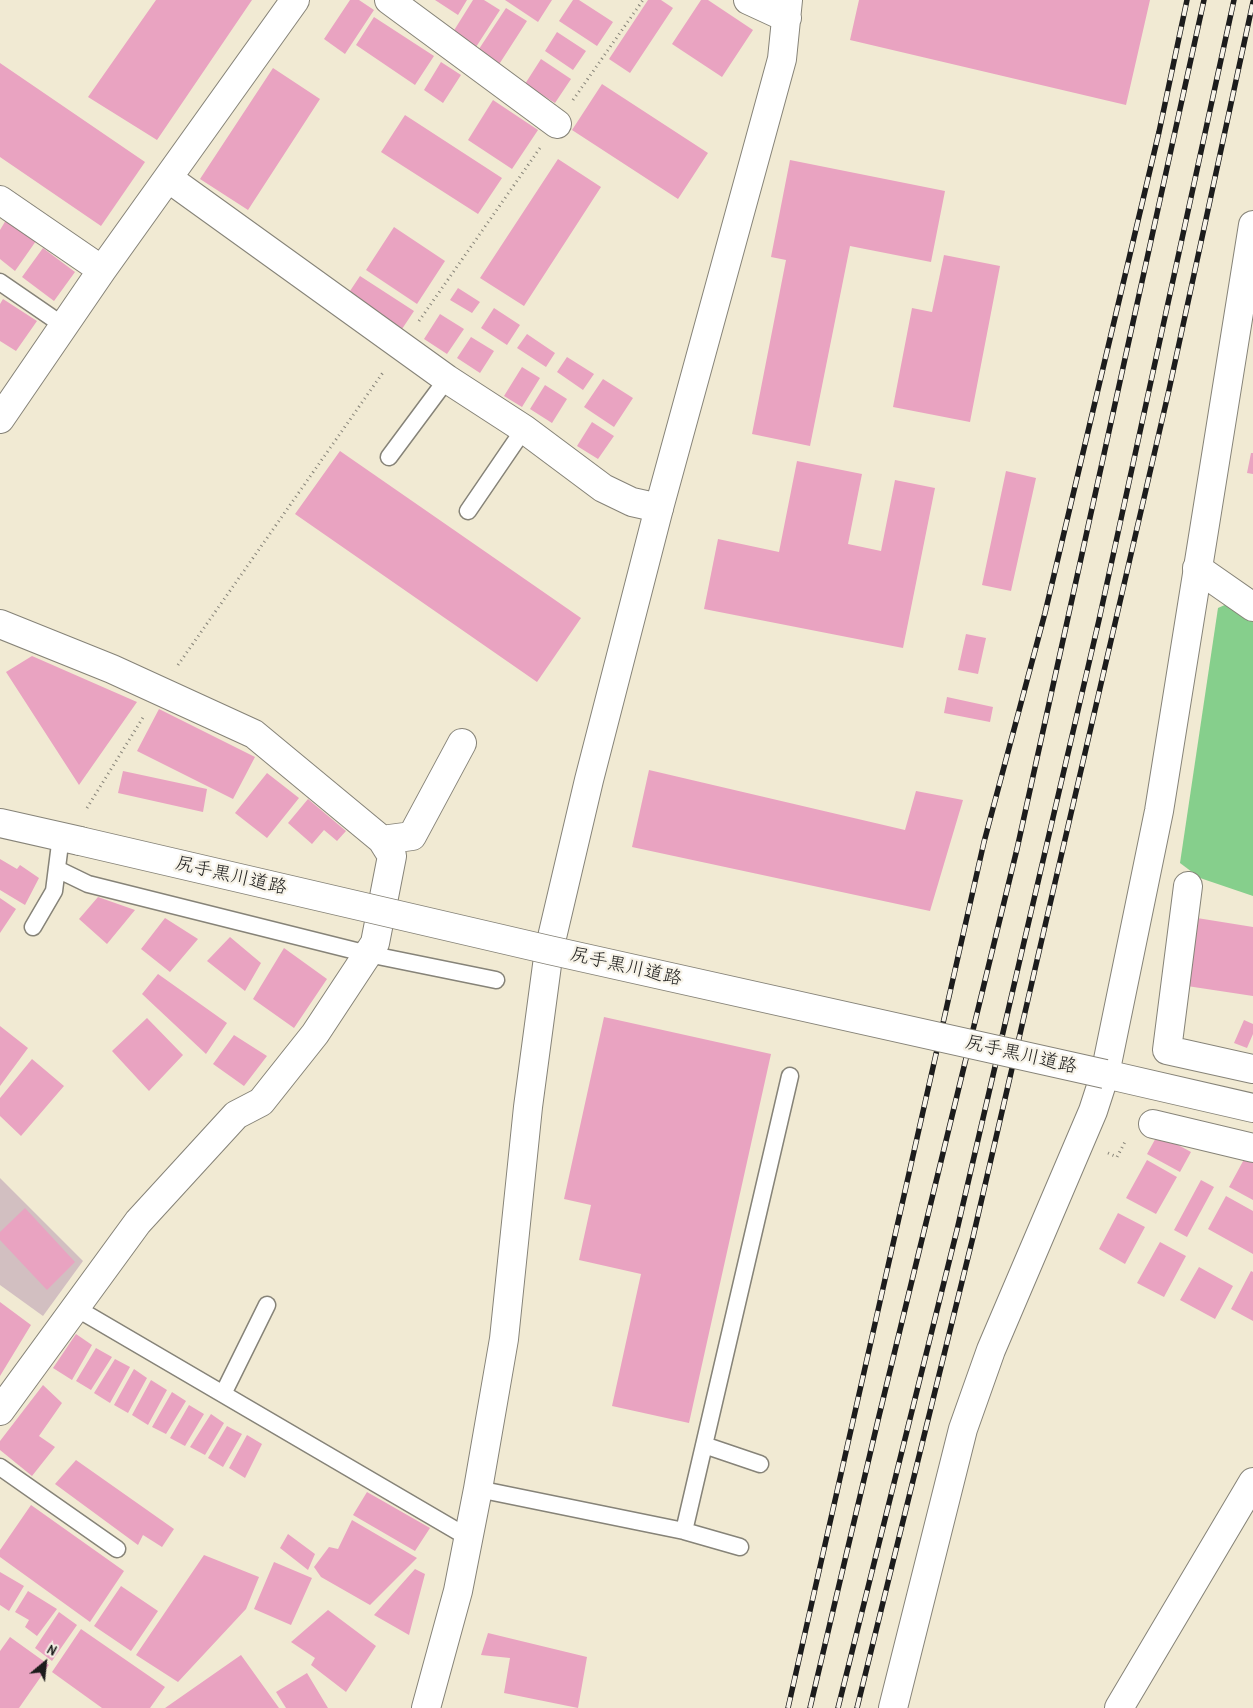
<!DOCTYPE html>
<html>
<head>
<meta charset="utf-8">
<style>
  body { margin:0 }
  #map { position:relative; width:1253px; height:1708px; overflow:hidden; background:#f1ead3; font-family:"Patrick Hand",sans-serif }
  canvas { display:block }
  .north { position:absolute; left:20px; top:1638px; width:50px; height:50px; -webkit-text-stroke:4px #f7f3e8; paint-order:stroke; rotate:28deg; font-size:14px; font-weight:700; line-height:20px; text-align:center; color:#1c1c1c }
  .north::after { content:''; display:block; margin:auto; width:18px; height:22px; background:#1c1c1c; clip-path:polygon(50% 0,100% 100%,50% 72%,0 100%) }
</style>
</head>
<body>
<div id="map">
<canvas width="1253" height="1708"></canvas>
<div class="north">N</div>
</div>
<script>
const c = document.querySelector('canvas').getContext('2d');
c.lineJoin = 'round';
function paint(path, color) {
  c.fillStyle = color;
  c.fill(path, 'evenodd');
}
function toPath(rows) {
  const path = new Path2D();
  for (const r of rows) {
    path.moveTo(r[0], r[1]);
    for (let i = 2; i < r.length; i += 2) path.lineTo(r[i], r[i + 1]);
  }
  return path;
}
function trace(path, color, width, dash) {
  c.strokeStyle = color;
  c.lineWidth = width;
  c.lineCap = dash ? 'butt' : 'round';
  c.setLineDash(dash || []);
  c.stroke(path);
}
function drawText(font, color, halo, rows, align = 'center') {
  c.font = font + ' "Patrick Hand","Klee One",sans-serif';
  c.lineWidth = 4.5;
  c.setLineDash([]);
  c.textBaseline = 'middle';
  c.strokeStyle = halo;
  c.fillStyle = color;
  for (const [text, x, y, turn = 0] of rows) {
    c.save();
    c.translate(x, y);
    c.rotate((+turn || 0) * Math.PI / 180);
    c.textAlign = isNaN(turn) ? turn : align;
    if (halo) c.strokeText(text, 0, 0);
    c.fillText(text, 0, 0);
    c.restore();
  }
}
paint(toPath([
  [0,1178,83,1261,43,1316,0,1285]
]), '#d2bfc1');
paint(toPath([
  [1227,604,1253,622,1253,896,1200,878,1180,863,1218,608]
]), '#86cf8c');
paint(toPath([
  [156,0,252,0,157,140,88,97],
  [350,0,359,0,374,10,345,54,324,39],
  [435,0,467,0,458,15],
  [473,0,484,0,500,10,476,47,453,32],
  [505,0,552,0,538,22],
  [573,0,579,0,613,22,597,46,559,21],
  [648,0,661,0,673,8,630,73,609,59],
  [701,0,708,0,753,30,722,77,672,44],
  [859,0,1150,0,1126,105,850,40],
  [506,8,527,21,498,66,477,52],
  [374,17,434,56,415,85,356,45],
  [557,32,586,51,573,70,545,51],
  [541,59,571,79,555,103,525,84],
  [441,62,461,75,443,103,424,90],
  [0,63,145,162,101,226,0,157],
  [273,68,320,99,248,210,200,179],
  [602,84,708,153,678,199,572,130],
  [493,100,538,130,512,169,468,140],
  [405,115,502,178,478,214,381,152],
  [558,159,601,187,524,306,480,278],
  [790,160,945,191,931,262,850,246,810,446,752,434,786,260,771,257],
  [6,220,36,241,15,271,0,259,0,230],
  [394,227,445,261,417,304,366,270],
  [43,248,75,272,54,301,22,277],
  [944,255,1000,266,970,422,893,407,912,308,932,312],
  [360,276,414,311,402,329,348,294],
  [458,288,480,302,472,313,450,300],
  [3,299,37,321,16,351,0,341,0,304],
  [494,308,520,325,507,345,481,328],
  [440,314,464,329,447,354,424,339],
  [527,334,555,353,546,367,517,348],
  [471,337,494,351,480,373,457,358],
  [567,357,594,374,583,390,557,372],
  [522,367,540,378,522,407,504,396],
  [603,379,633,398,614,427,584,407],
  [545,385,567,399,552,423,530,409],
  [592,422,614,436,598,459,577,446],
  [340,451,581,618,537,682,295,514],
  [1251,453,1253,453,1253,474,1247,473],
  [797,461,862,474,848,544,881,551,895,480,935,488,903,648,704,609,718,539,779,552],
  [1006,471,1036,478,1011,591,982,585],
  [966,634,986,638,978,674,958,670],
  [32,656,137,702,79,785,6,672],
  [947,697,993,707,990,722,944,713],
  [159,709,255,757,233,799,137,751],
  [649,770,905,830,916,791,963,800,930,911,632,847],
  [123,771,207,789,203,812,118,793],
  [267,773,299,798,267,838,235,813],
  [308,799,346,831,337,841,324,830,312,844,288,823],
  [0,859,17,869,20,865,39,878,25,905,0,890],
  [98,897,135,910,107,944,79,919],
  [0,898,16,909,0,933],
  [165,918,198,939,170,972,141,949],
  [1197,918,1253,927,1253,996,1187,986],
  [230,937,261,963,245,991,207,961],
  [284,948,327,979,294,1028,253,999],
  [158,974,227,1023,206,1054,142,994],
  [604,1017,771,1054,689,1423,612,1406,641,1274,579,1260,591,1205,564,1199],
  [147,1018,183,1055,149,1091,112,1051],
  [1244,1020,1253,1024,1253,1034,1247,1048,1234,1043],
  [0,1026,28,1048,0,1086],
  [234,1035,267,1056,244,1086,213,1064],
  [32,1059,64,1086,21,1136,0,1116,0,1098],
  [1158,1134,1191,1152,1180,1172,1147,1154],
  [1248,1152,1253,1155,1253,1200,1229,1187],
  [1147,1160,1177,1177,1156,1214,1126,1198],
  [1201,1180,1214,1187,1187,1237,1174,1230],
  [1226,1196,1253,1211,1253,1254,1208,1229],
  [25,1208,75,1262,47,1290,0,1240,0,1232],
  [1118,1213,1145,1227,1125,1264,1099,1249],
  [1160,1242,1186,1256,1164,1297,1137,1283],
  [1199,1267,1233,1286,1215,1319,1180,1300],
  [1251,1271,1253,1272,1253,1321,1231,1309],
  [0,1302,31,1325,0,1376],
  [76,1334,92,1345,72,1380,53,1368],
  [96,1348,112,1357,91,1390,76,1381],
  [115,1359,130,1367,110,1403,94,1393],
  [134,1369,147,1378,128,1413,114,1405],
  [151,1380,167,1390,148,1425,132,1415],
  [43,1385,62,1403,39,1436,55,1447,32,1476,0,1450,0,1441],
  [172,1392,186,1401,166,1434,152,1427],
  [189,1405,204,1414,185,1446,170,1438],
  [211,1414,224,1423,205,1455,190,1447],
  [227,1426,242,1434,223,1467,208,1458],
  [247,1435,262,1444,245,1478,229,1468],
  [76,1460,174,1529,162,1547,143,1535,138,1545,55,1484],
  [367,1492,430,1528,415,1551,353,1515],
  [31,1505,124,1571,90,1622,0,1557,0,1550],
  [352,1520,417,1558,370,1605,321,1577,314,1567,329,1547,338,1549],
  [288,1534,315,1554,308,1570,280,1548],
  [204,1555,259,1577,246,1609,178,1682,136,1655],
  [274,1562,312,1578,291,1625,254,1609],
  [415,1569,425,1574,409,1635,374,1615],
  [0,1572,24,1586,9,1611,0,1605],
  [121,1586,158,1611,131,1651,94,1626],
  [28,1591,57,1609,37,1636,25,1627,29,1620,15,1612],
  [328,1610,376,1646,346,1692,311,1665,315,1658,291,1642],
  [59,1612,77,1625,52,1661,35,1648],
  [81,1629,165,1687,150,1708,102,1708,52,1672],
  [488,1633,587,1657,578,1708,504,1693,510,1658,481,1655],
  [10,1637,49,1665,19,1708,0,1708,0,1651],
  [241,1655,279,1708,165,1708],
  [307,1673,328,1708,286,1708,276,1692]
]), '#e9a3c1');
const service = toPath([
  [0,282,64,326],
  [389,457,447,379],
  [468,511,524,429],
  [57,869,88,884,368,954,496,980],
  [33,927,54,891,61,836],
  [76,1308,469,1538],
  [223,1394,267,1305],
  [704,1445,760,1464],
  [0,1467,117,1549],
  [478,1489,684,1531,790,1076],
  [684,1531,740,1547]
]);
const minor = toPath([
  [389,0,557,124],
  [168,178,447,379,524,429,603,488,632,502,659,508],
  [0,200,102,270],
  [0,419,102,270,295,0],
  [1197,568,1253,607],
  [0,624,112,669,254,734,382,840,392,856,375,943,315,1034,261,1102,236,1115,138,1222,0,1411],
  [382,840,412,836,462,743],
  [1188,886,1167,1050,1253,1069],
  [1153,1124,1253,1148],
  [1119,1708,1253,1482]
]);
const tertiary = toPath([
  [748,0,787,18],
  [426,1708,458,1591,478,1489,504,1339,528,1107,549,950,589,780,659,508,782,59,788,0],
  [893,1708,963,1429,991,1350,1093,1111,1105,1074,1159,811,1253,225]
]);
const secondary = toPath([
  [0,823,80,841],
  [1105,1074,1253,1108]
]);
trace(service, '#868378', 19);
trace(minor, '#868378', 30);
trace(tertiary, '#868378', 30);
trace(secondary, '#868378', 30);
trace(toPath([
  [573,100,643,0],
  [419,321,540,148],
  [178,665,384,371],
  [87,808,144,716],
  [1108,1153,1117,1157,1126,1140]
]), '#868378', 3, [1, 4]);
trace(service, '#fff', 16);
trace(minor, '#fff', 28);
trace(tertiary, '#fff', 28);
trace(secondary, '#fff', 28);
const rail = toPath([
  [788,1708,984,842,1045,613,1159,132,1187,0],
  [810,1708,879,1416,1017,849,1204,0],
  [838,1708,957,1230,1099,620,1234,0],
  [857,1708,973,1237,1169,390,1253,2]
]);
trace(rail, '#1c1c1c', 5.5);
trace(rail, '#f7f3e8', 4, [11]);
const secondaryBridge = toPath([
  [80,841,549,950,1105,1074]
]);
trace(secondaryBridge, '#868378', 30, []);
trace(secondaryBridge, '#fff', 28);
drawText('19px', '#1c1c1c', '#f7f3e8', [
  ["尻手黒川道路",231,876,13],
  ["尻手黒川道路",626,967,13],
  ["尻手黒川道路",1021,1055,13]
]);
</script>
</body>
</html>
